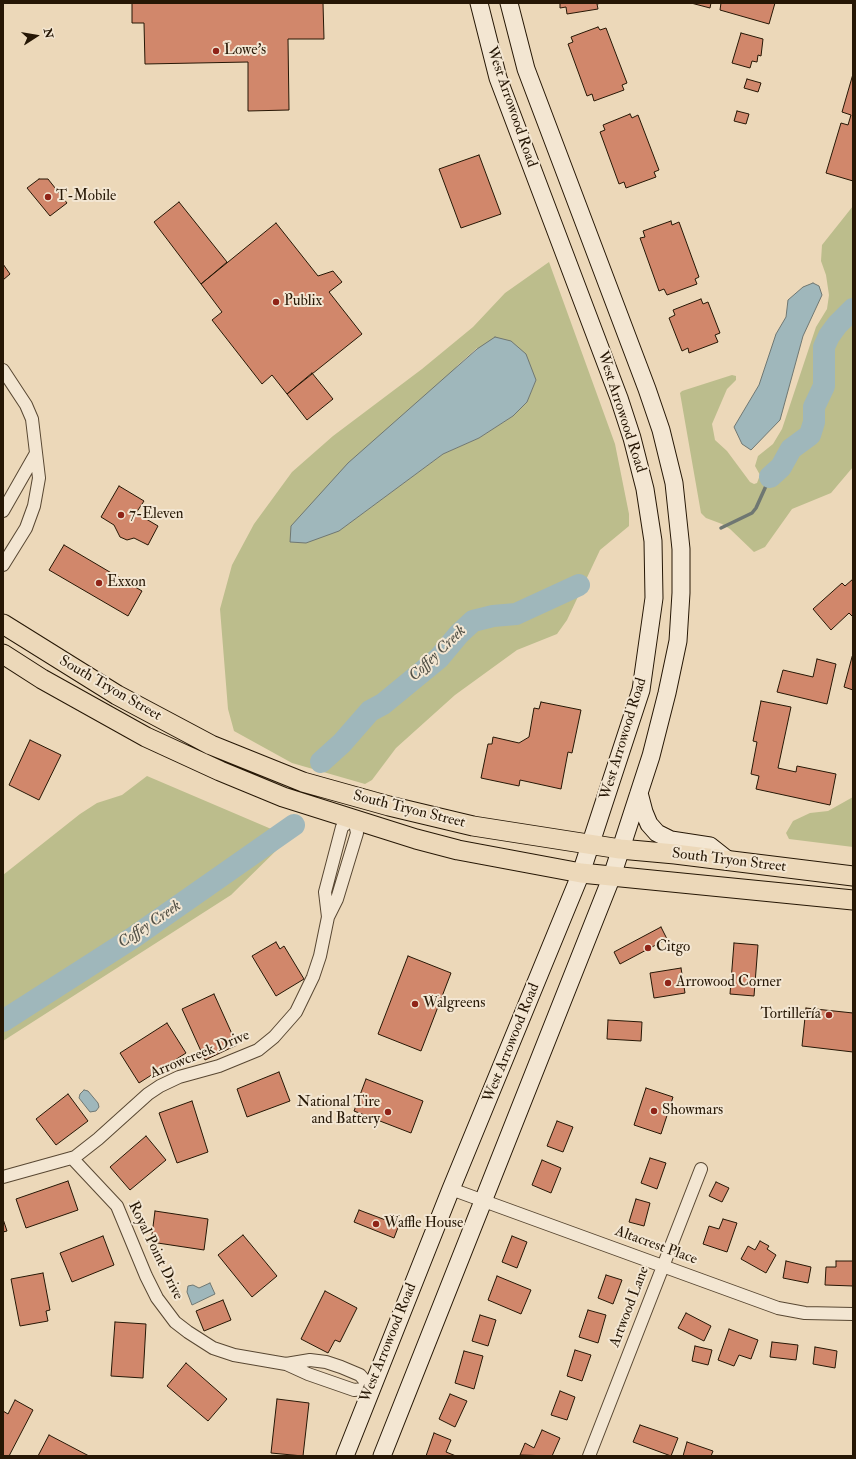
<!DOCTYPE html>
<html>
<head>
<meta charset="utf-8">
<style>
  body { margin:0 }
  #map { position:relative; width:856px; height:1459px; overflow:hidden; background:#ecd8b9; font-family:"IM FELL Double Pica",serif }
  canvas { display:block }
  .frame { position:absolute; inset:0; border:4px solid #261705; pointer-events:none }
  .north { position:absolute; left:16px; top:16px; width:40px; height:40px; -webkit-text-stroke:3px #f3e6d2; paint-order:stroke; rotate:78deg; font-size:11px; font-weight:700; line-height:16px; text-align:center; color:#261705 }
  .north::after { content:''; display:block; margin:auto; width:14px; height:18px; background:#261705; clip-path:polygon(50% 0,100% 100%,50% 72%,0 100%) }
</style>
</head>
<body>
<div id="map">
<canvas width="856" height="1459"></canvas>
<div class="frame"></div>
<div class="north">N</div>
</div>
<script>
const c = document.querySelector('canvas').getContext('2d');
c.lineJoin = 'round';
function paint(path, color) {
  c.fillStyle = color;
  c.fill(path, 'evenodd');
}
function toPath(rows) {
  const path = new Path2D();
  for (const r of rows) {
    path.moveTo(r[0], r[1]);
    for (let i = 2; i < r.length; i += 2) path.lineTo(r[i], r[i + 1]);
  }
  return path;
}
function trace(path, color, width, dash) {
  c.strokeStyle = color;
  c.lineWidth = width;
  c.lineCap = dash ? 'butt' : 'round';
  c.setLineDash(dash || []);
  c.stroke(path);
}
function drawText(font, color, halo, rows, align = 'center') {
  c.font = font + ' "IM FELL Double Pica",serif';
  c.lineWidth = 4;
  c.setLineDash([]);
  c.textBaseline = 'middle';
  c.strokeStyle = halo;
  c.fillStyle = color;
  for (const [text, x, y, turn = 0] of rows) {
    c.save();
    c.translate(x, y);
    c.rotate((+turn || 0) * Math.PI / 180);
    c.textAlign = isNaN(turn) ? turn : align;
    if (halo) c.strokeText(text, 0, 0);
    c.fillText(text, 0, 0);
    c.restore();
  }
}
paint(toPath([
  [853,206,853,467,831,493,792,509,765,547,754,552,730,529,722,524,706,518,701,513,680,393,682,391,732,375,736,376,736,380,727,389,712,424,715,440,727,451,750,482,754,484,757,483,760,475,755,466,758,456,773,444,782,429,816,327,827,309,829,295,826,275,821,261,822,245],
  [549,262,615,444,629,514,629,526,600,550,567,620,557,634,517,650,455,695,396,748,372,780,365,784,292,763,234,731,228,709,220,609,232,565,254,524,292,472,333,436,422,369,473,327,505,293],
  [477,348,536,380,527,402,513,416,479,438,443,454,340,530,458,365],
  [147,776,290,837,231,895,3,1041,3,875,80,814,97,803,122,795],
  [853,797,853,847,789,839,786,833,793,821,810,813,828,811]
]), '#bcbd8c');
const water = toPath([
  [813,283,819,286,822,295,803,336,780,420,751,450,742,444,734,427,759,385,776,334,786,317,788,300,803,287,813,283],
  [495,337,511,341,526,354,536,380,527,402,513,416,479,438,443,454,339,531,306,543,290,542,291,526,348,463,477,349,495,337],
  [84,1090,88,1091,98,1103,99,1107,96,1111,90,1112,79,1098,80,1094,84,1090],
  [210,1283,215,1294,192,1305,187,1292,188,1286,193,1285,199,1288,210,1283]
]);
paint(water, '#9fb7bb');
trace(water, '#6f7772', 1);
trace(toPath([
  [721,528,752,513,756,508,770,477]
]), '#6f7772', 3.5);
trace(toPath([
  [770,477,781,467,791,449,810,435,814,422,814,407,824,386,824,347,829,336,837,325,853,309],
  [321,762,342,743,370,711,383,704,439,658,459,634,473,621,493,616,516,614,579,585],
  [3,1021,134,937,294,825]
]), '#9fb7bb', 22);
const building = toPath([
  [132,3,323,3,324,39,288,39,289,110,248,111,248,62,145,64,144,23,132,23,132,3],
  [560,3,602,3,597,4,598,9,567,14,566,7,560,8,560,3],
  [691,3,711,3,710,8,691,3],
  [721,3,775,3,769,24,720,10,721,3],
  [598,27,600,30,606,28,627,83,622,85,624,90,594,101,592,94,587,96,568,44,573,42,571,37,598,27],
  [741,33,763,39,761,56,758,55,757,62,752,61,750,68,732,63,741,33],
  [853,74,853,181,826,173,841,123,848,125,851,115,842,112,853,74],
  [747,79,761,83,758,92,744,88,747,79],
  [737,111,749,114,746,124,734,121,737,111],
  [630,114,632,118,638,115,659,170,654,172,656,177,626,188,624,182,619,184,600,132,605,130,603,125,630,114],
  [479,155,501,214,461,228,439,169,479,155],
  [39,179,48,179,67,203,50,216,27,188,39,179],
  [179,202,227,262,201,284,154,222,179,202],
  [671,221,672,225,679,222,699,277,695,279,697,284,667,295,664,289,659,291,640,238,645,237,643,231,671,221],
  [276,223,318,276,333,271,342,282,329,292,362,334,287,394,272,375,262,384,212,320,222,312,201,284,276,223],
  [3,264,10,274,3,280,3,264],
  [701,299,703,304,708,302,720,333,715,335,718,342,689,353,688,348,682,351,669,318,675,315,673,310,701,299],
  [312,373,333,399,307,420,287,394,312,373],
  [119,486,144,501,136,513,158,526,148,545,134,538,127,540,120,537,114,525,101,517,119,486],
  [64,545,142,591,128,616,49,570,64,545],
  [853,579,853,615,852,616,849,613,831,630,813,609,842,583,845,586,853,579],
  [852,657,853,658,853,690,844,687,852,657],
  [817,659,836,664,827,704,777,692,783,670,813,677,817,659],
  [761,701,791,707,778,768,796,772,797,766,836,774,830,805,756,789,759,776,751,774,757,742,753,741,761,701],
  [541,702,581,710,572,753,568,752,561,789,520,780,519,786,481,778,488,744,492,744,493,737,519,743,529,737,534,708,539,709,541,702],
  [30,740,61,755,39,800,9,785,30,740],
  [661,927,667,939,620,964,614,952,661,927],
  [276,942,280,949,284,946,304,979,276,996,252,956,276,942],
  [734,943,758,945,754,996,730,994,734,943],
  [408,956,451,973,421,1051,378,1034,408,956],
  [681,968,685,993,654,998,650,973,681,968],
  [214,994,237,1045,205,1060,182,1009,214,994],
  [806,1008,853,1013,853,1052,802,1046,806,1008],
  [608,1020,642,1022,641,1041,607,1039,608,1020],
  [167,1023,186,1053,139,1083,120,1053,167,1023],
  [279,1072,290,1101,247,1117,237,1089,279,1072],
  [366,1079,423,1101,411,1133,354,1111,366,1079],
  [646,1088,673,1097,661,1134,634,1125,646,1088],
  [68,1094,88,1121,56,1145,36,1119,68,1094],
  [192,1101,208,1152,177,1163,159,1113,192,1101],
  [557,1121,573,1127,563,1152,547,1146,557,1121],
  [146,1136,166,1160,130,1190,110,1167,146,1136],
  [650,1158,666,1163,657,1189,641,1183,650,1158],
  [542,1160,561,1168,551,1193,532,1185,542,1160],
  [68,1181,78,1210,26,1228,16,1199,68,1181],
  [716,1182,729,1188,722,1202,709,1196,716,1182],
  [636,1199,650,1203,644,1226,629,1222,636,1199],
  [359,1210,399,1225,394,1238,354,1222,359,1210],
  [155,1211,208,1219,204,1250,151,1242,155,1211],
  [3,1219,7,1231,3,1232,3,1219],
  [723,1219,737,1223,727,1252,703,1244,709,1226,719,1229,723,1219],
  [243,1235,277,1276,252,1297,218,1255,243,1235],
  [103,1236,114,1265,72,1282,60,1253,103,1236],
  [512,1236,527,1242,517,1268,502,1262,512,1236],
  [760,1241,769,1246,767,1249,776,1255,766,1273,741,1259,748,1246,755,1250,760,1241],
  [786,1261,811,1267,808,1283,783,1278,786,1261],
  [836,1261,853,1261,853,1286,825,1285,826,1267,836,1267,836,1261],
  [43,1273,50,1310,46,1311,48,1321,20,1326,11,1279,43,1273],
  [606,1275,622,1280,613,1304,598,1298,606,1275],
  [497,1276,531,1290,521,1314,488,1300,497,1276],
  [325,1291,357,1308,340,1342,335,1340,328,1353,301,1339,325,1291],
  [223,1300,231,1320,204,1331,196,1311,223,1300],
  [588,1310,606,1315,598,1343,579,1337,588,1310],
  [686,1313,711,1326,704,1341,678,1328,686,1313],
  [480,1315,496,1320,488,1346,472,1341,480,1315],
  [115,1322,146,1324,143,1378,111,1376,115,1322],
  [729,1329,758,1340,751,1359,739,1355,734,1366,718,1360,729,1329],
  [772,1342,798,1345,796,1360,770,1357,772,1342],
  [695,1346,712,1350,708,1365,692,1361,695,1346],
  [815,1347,837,1351,835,1368,813,1364,815,1347],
  [575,1350,591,1355,582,1381,567,1376,575,1350],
  [464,1351,483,1356,474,1389,455,1383,464,1351],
  [186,1363,227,1399,208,1421,167,1386,186,1363],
  [560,1391,575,1397,567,1420,551,1415,560,1391],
  [450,1394,467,1401,455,1427,439,1419,450,1394],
  [277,1399,309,1403,303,1456,271,1453,277,1399],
  [15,1400,33,1410,9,1456,3,1456,3,1411,8,1414,15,1400],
  [640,1425,678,1438,671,1456,633,1442,640,1425],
  [542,1430,560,1438,552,1456,520,1455,525,1443,534,1448,542,1430],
  [434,1433,451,1440,446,1452,456,1456,426,1456,434,1433],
  [49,1435,89,1456,38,1456,49,1435],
  [687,1442,713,1451,711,1456,683,1456,687,1442]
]);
paint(building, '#d1876b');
trace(building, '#261705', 1);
const minor = toPath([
  [3,370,26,405,32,419,39,478,34,506,26,528,3,565],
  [3,511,35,455],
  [72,1158,117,1206,146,1276,157,1298,175,1322,188,1332,213,1348,234,1355,286,1364,310,1360,326,1362,341,1367,360,1375,371,1388],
  [3,1177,75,1157,98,1139,148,1094,160,1086,179,1077,219,1066,258,1050,274,1037,296,1012,313,977,320,956,328,917,337,899,357,833,354,818,342,827,325,892,328,917],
  [451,1189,778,1308,805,1313,853,1314],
  [286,1364,308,1374,354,1390,371,1388],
  [589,1456,701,1169]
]);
const secondary = toPath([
  [639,793,644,812,649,824,657,833,671,840,710,846,729,861],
  [345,1456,451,1189,581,873,641,690,654,598,653,541,645,489,632,438,619,398,498,78,479,3],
  [382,1456,612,876,651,756,667,693,678,641,681,593,681,549,674,483,661,430,647,389,526,69,509,3]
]);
const primary = toPath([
  [3,624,117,695,211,745,303,782,389,806,473,826,620,849,675,854,853,876],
  [3,654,42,679,146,737,220,771,283,797,416,839,458,850,581,873,853,900]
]);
trace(minor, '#584732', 14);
trace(secondary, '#261705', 19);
trace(primary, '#261705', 21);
trace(minor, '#f3e6d2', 12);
trace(secondary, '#f3e6d2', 17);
trace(primary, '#ecd8b9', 19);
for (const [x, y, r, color] of [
  [216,51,4,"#8f2418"],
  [48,197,4,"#8f2418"],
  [276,302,4,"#8f2418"],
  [121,515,4,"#8f2418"],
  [99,583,4,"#8f2418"],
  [648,948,4,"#8f2418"],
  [668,983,4,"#8f2418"],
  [415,1004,4,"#8f2418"],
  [829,1015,4,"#8f2418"],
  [654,1111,4,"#8f2418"],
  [388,1112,4,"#8f2418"],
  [376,1224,4,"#8f2418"]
]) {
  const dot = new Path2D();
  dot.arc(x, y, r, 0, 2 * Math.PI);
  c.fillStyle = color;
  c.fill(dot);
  trace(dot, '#f3e6d2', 1.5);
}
drawText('15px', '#261705', '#f3e6d2', [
  ["Lowe's",224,51],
  ["T-Mobile",56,197],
  ["Publix",284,302],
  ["7-Eleven",129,515],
  ["Exxon",107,583],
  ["Citgo",656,948],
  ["Arrowood Corner",676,983],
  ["Walgreens",423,1004],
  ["Tortillería",821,1015,"right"],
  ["National Tire",380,1103,"right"],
  ["and Battery",380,1120,"right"],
  ["Showmars",662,1111],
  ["Waffle House",384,1224]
], 'left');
drawText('15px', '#261705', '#f3e6d2', [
  ["West Arrowood Road",511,107,71],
  ["West Arrowood Road",621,412,72],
  ["South Tryon Street",110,689,30],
  ["West Arrowood Road",624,739,-73],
  ["South Tryon Street",409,810,14],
  ["South Tryon Street",729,861,7],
  ["West Arrowood Road",512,1043,-68],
  ["Arrowcreek Drive",200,1055,-22],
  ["Altacrest Place",656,1246,20],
  ["Royal Point Drive",155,1251,64],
  ["Artwood Lane",630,1307,-69],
  ["West Arrowood Road",389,1343,-68]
]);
drawText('italic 16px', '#504f45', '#f3e6d2', [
  ["Coffey Creek",438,654,-44],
  ["Coffey Creek",150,925,-34]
]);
</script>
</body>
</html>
